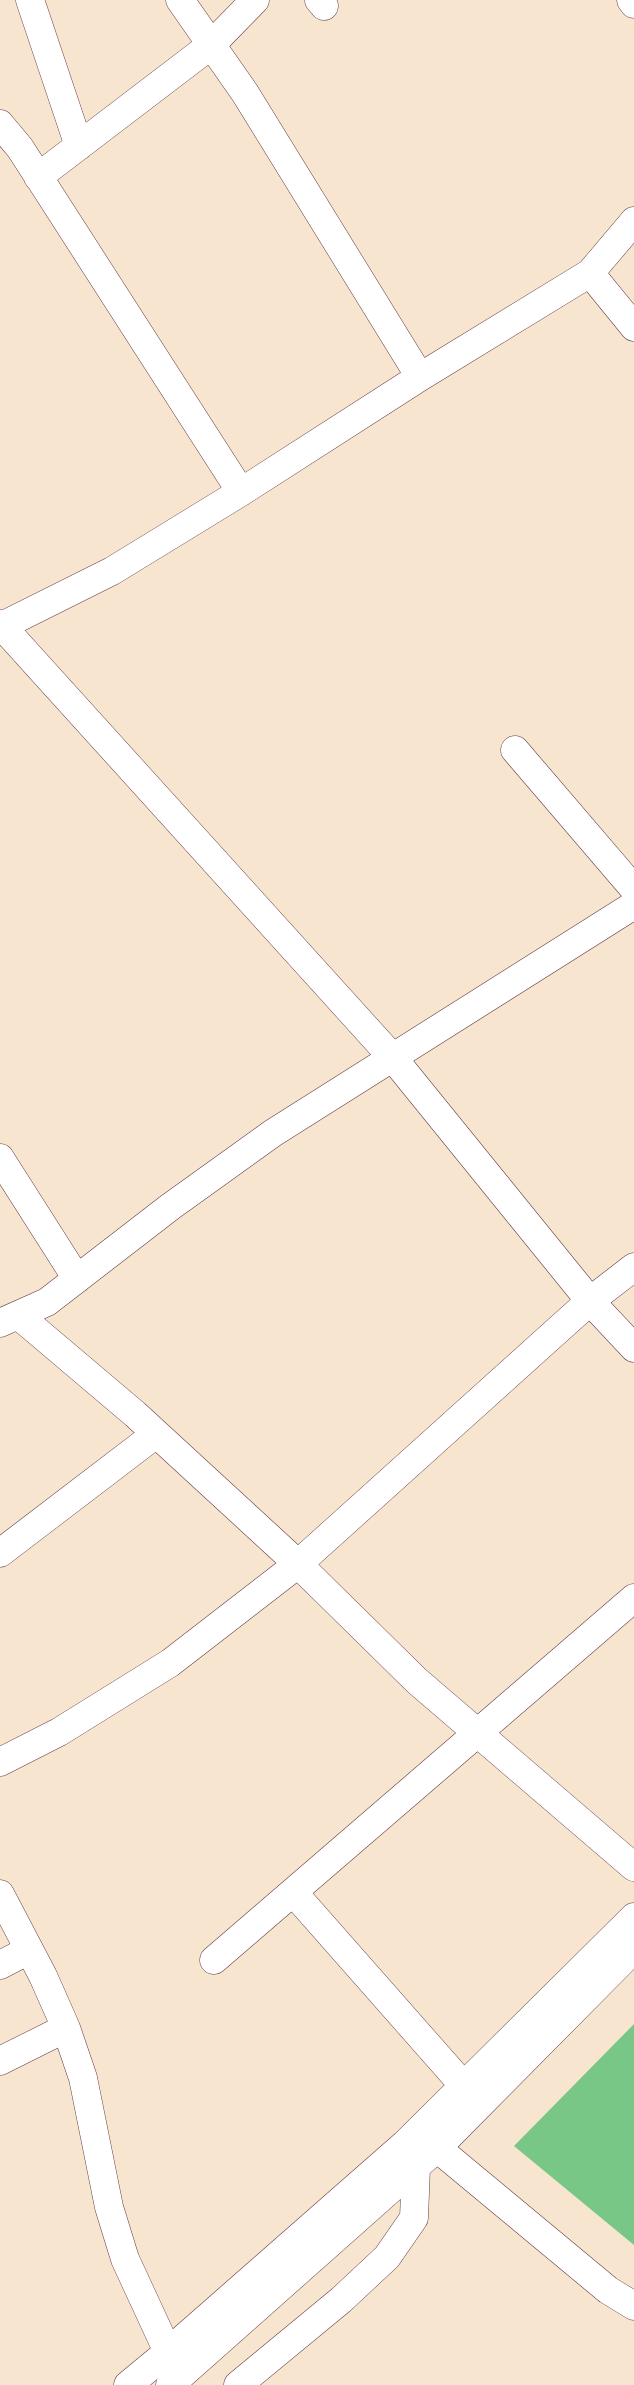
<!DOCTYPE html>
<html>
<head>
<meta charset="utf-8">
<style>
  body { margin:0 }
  canvas { display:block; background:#f7e5cf }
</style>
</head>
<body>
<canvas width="634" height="2385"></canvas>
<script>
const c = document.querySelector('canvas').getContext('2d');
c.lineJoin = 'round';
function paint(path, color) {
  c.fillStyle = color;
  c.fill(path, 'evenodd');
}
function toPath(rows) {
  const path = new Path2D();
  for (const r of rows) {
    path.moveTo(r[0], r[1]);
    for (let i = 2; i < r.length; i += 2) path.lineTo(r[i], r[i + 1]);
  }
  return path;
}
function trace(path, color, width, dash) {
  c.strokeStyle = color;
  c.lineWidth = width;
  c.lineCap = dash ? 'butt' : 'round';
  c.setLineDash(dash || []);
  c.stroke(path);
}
paint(toPath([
  [634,2024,634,2245,514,2146]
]), '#78c787');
const street = toPath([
  [30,0,79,146],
  [180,0,245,93,420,377],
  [319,0,324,6],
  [631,0,634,4],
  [0,124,20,148,241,492],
  [38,177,211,45,255,0],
  [590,273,634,327],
  [0,624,393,1058,590,1301,634,1348],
  [0,627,112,571,241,492,420,377,590,273,634,221],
  [515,750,634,889],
  [0,1158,77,1279],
  [18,1315,135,1414,298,1564,417,1681,634,1867],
  [0,1323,47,1302,170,1207,273,1133,634,905],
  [0,1553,156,1434],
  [0,1762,59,1732,170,1663,298,1564,590,1301,634,1267],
  [293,1892,464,2086],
  [0,1894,43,1976,66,2028,83,2078,109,2207,125,2259,168,2352],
  [214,1960,634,1598],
  [0,1965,29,1950],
  [0,2061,66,2028],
  [437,2148,608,2290,634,2306],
  [128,2385,168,2352,405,2144,634,1917]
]);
const secondary = toPath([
  [170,2385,437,2148,634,1949],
  [238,2385,341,2300,387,2257,414,2218,416,2167]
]);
trace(street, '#643d44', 29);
trace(secondary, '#643d44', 29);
trace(street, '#fff', 28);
trace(secondary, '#fff', 28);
</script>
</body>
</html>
